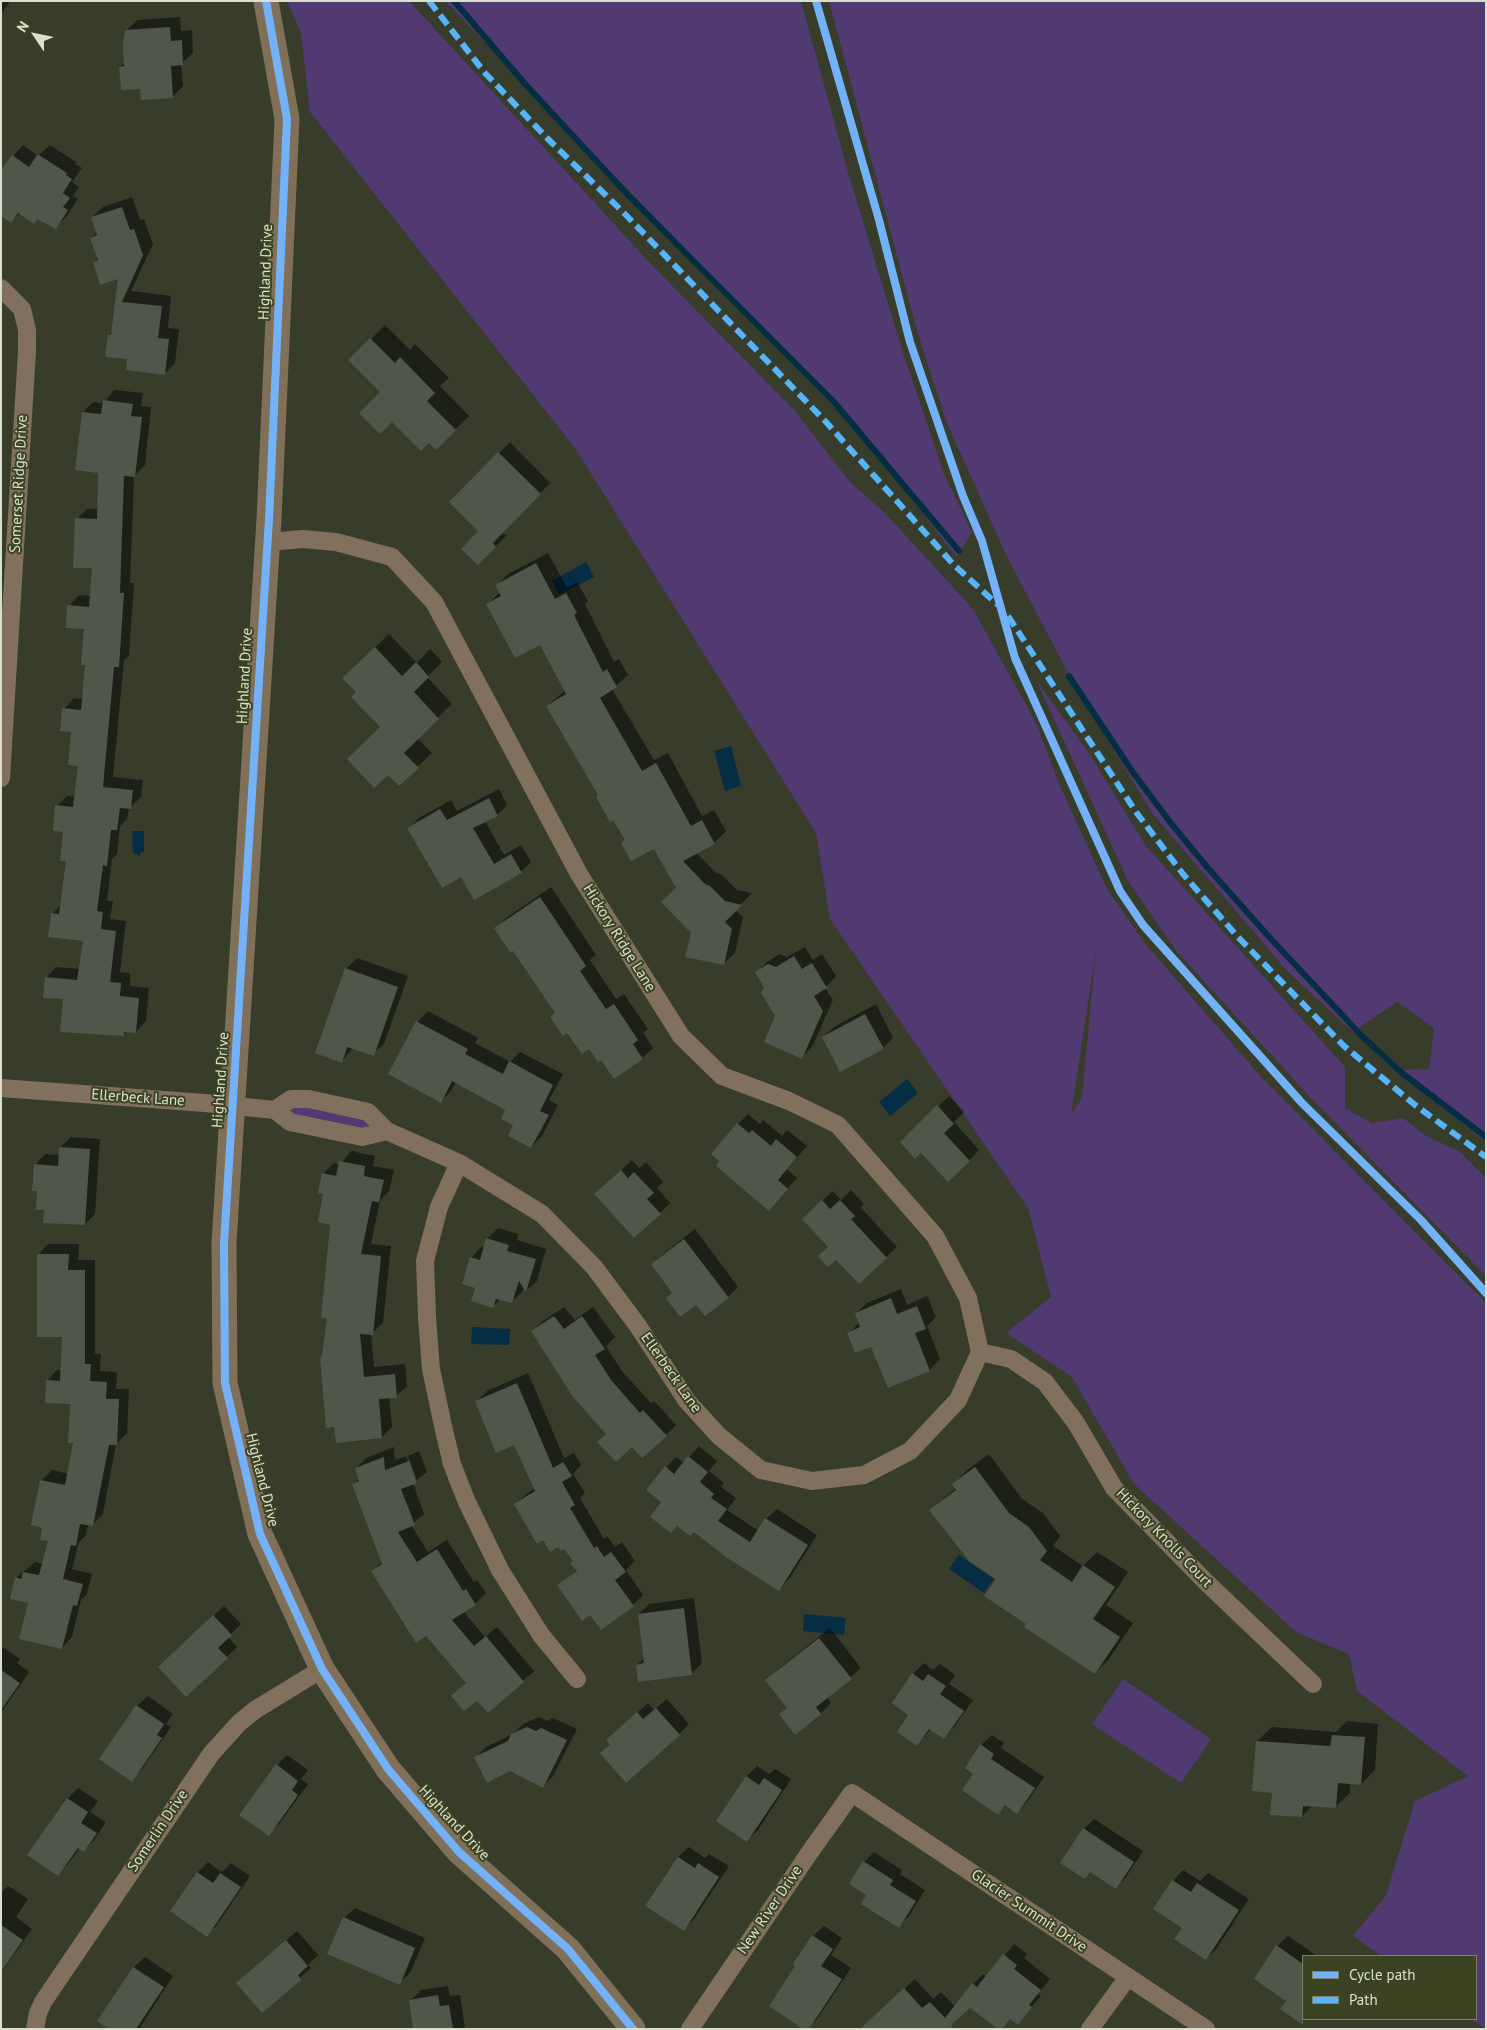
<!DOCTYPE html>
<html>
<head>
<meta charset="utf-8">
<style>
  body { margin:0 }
  #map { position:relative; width:1487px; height:2030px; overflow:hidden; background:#383c2a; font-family:"PT Sans",sans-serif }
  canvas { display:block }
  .frame { position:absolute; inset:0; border:2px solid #dae0cd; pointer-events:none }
  .legend { position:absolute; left:1302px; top:1955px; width:175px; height:65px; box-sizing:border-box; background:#3b4323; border:1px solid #7b8267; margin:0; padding:6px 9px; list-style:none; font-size:15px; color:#dae0cd }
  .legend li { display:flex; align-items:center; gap:10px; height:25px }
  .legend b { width:25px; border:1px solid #7b8267 }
  .north { position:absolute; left:10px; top:10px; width:50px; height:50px; -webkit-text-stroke:4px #3b4323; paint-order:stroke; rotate:304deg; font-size:14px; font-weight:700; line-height:20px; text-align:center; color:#dae0cd }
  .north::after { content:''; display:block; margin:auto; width:18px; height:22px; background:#dae0cd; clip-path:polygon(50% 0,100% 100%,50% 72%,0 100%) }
</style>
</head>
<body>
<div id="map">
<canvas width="1487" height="2030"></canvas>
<div class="frame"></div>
<ul class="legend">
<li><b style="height:6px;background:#73b2f8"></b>Cycle path</li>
<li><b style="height:6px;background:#56b5f8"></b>Path</li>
</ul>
<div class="north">N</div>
</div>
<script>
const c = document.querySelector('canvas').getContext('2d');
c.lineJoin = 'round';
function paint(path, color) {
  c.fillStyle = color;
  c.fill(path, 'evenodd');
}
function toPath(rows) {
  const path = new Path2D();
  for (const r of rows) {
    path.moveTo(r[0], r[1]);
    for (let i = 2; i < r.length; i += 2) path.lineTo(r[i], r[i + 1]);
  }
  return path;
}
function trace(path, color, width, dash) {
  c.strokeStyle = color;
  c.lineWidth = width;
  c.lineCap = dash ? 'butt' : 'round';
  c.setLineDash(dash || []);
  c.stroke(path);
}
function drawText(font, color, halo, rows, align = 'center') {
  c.font = font + ' "PT Sans",sans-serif';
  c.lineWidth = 4;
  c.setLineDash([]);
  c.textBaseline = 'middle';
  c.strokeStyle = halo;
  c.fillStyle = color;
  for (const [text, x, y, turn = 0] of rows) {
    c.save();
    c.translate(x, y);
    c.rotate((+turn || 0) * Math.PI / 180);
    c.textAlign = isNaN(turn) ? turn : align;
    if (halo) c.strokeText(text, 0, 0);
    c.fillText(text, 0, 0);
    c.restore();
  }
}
paint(toPath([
  [287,1,409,1,650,263,795,411,850,482,885,513,973,609,1036,723,1060,786,1107,889,1147,946,1263,1079,1486,1303,1486,2029,1471,2019,1476,2019,1476,1956,1381,1956,1353,1936,1386,1895,1415,1801,1468,1776,1357,1691,1349,1654,1296,1632,1134,1484,1072,1377,1006,1333,1051,1297,1028,1208,830,919,816,833,575,448,310,112,301,33],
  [1096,950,1082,1097,1071,1115],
  [445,1,801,1,848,172,904,356,945,476,972,532,957,557,839,407],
  [829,1,1486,1,1486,1142,1394,1070,1429,1069,1434,1028,1397,1002,1353,1032,1288,972,1152,813,1074,684,1007,557,946,421,917,331],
  [1036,680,1088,752,1146,846,1345,1067,1345,1108,1372,1123,1403,1118,1426,1136,1459,1151,1486,1178,1486,1276,1311,1098,1177,952,1128,881],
  [294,1105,362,1116,369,1125,364,1129,293,1115,291,1110],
  [1123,1679,1211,1739,1181,1783,1092,1724]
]), '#513972');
paint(toPath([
  [586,562,594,577,559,595,552,581],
  [731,746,741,786,725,791,714,751],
  [132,831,144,831,144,852,142,852,139,856,133,852],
  [907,1079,918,1093,890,1116,879,1102],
  [472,1327,510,1329,509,1345,471,1344],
  [959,1555,994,1579,984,1593,949,1569],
  [804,1614,846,1618,844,1635,803,1631]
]), '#052e44');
paint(toPath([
  [1,1,10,1,1,15],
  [180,17,181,31,192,30,193,53,181,64,183,86,172,97,141,87,120,67,125,62,126,31,137,20],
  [23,145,38,156,50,145,76,162,75,164,82,168,72,182,79,187,73,196,78,199,66,217,55,228,38,218,20,213,11,221,13,156],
  [132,197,140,220,144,219,153,244,131,291,171,296,168,328,179,329,175,363,165,373,129,358,109,335,113,331,119,277,94,262,98,258,91,238,97,232,92,217,103,207],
  [385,325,410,350,415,344,449,378,440,386,469,416,436,448,350,360],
  [114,390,143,393,141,406,151,407,145,465,134,476,130,583,134,583,129,656,124,660,113,777,143,780,141,797,129,808,127,819,120,826,117,854,112,859,107,901,113,901,110,919,126,921,120,972,130,973,130,986,149,988,146,1021,136,1032,127,1031,124,1035,64,998,46,978,56,967,80,969,84,940,52,914,61,905,67,860,65,831,57,806,67,796,76,797,79,765,72,731,64,709,74,698,83,699,87,664,85,628,69,606,79,595,91,596,93,567,77,519,87,509,98,509,99,471,83,412,93,402,104,403],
  [510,442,550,483,502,532,506,536,478,564,480,531,450,502],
  [548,553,567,588,577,582,588,601,585,604,614,662,619,659,628,675,612,689,654,760,668,753,702,816,714,810,726,831,714,843,696,852,716,873,722,875,737,890,752,893,735,910,743,917,735,953,723,964,692,933,677,888,655,847,626,839,547,706,566,690,541,643,488,604,500,592,497,585,508,574],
  [389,634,417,663,430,649,442,662,427,677,452,704,417,738,432,753,399,784,382,727,358,692,344,678],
  [499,789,507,805,497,815,485,821,504,855,521,845,531,862,521,872,462,876,409,828,419,818,451,800,457,811],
  [551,887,596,955,590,960,616,999,624,994,648,1029,643,1033,653,1048,642,1058,601,1058,556,1012,513,949,496,928,506,918],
  [805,947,813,960,822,954,836,976,825,988,833,1000,812,1047,802,1057,777,1016,766,987,757,972,767,962,780,954,787,957],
  [357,958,408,976,384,1044,373,1054,353,1048,341,1062,346,969],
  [876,1004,893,1038,883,1048,823,1037,834,1027],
  [428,1011,478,1038,475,1043,510,1062,520,1052,563,1074,549,1100,558,1105,542,1136,531,1147,515,1125,507,1110,456,1082,451,1091,441,1101,389,1074,417,1022],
  [949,1096,964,1112,954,1122,979,1150,969,1161,921,1151,901,1142],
  [748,1114,760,1124,763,1120,782,1136,787,1130,807,1146,787,1169,797,1178,769,1209,738,1124],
  [71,1137,100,1139,95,1214,85,1224,45,1209,38,1190,35,1165,45,1154,60,1155,60,1148],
  [351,1151,375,1156,373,1166,394,1170,389,1191,380,1200,371,1244,391,1246,383,1323,371,1334,374,1367,405,1364,407,1386,396,1396,389,1397,392,1427,382,1437,324,1354,328,1317,331,1224,325,1193,323,1174,334,1163,340,1165],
  [632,1160,639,1168,646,1162,663,1182,657,1188,670,1203,660,1213,606,1184],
  [851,1190,864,1204,861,1208,897,1247,859,1282,814,1208,833,1191,841,1200],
  [498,1228,518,1234,517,1240,546,1249,537,1281,527,1290,524,1286,522,1292,511,1302,501,1299,493,1306,477,1287,471,1258,481,1247,485,1248,487,1239],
  [695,1229,738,1287,728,1297,697,1303,673,1293,652,1264,663,1254],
  [48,1244,79,1244,78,1260,95,1260,95,1354,101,1354,100,1371,117,1372,116,1389,129,1389,127,1433,116,1444,103,1514,92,1525,88,1524,86,1535,79,1542,72,1569,92,1574,87,1594,81,1600,72,1637,62,1648,30,1603,16,1578,35,1562,43,1564,49,1540,44,1527,41,1481,52,1470,69,1474,75,1442,71,1403,47,1381,57,1370,62,1370,64,1336,38,1255],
  [901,1289,907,1305,927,1296,936,1317,927,1326,940,1359,930,1370,888,1387,871,1345,849,1333,860,1322,856,1313,867,1303],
  [564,1307,575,1320,593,1307,615,1337,606,1346,621,1370,651,1403,654,1401,676,1425,666,1435,632,1445,608,1433,532,1331,543,1321],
  [528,1373,564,1458,574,1453,581,1465,573,1474,585,1493,580,1498,604,1539,607,1536,615,1547,622,1542,635,1561,626,1570,643,1595,633,1605,591,1613,559,1585,577,1570,574,1561,564,1547,516,1504,526,1494,535,1488,514,1444,476,1402,487,1391],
  [699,1446,717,1461,709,1471,724,1483,721,1487,736,1498,727,1510,759,1531,766,1519,777,1509,817,1535,789,1579,779,1589,663,1502,666,1467,676,1457,684,1463],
  [394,1447,395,1460,406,1456,414,1478,416,1478,408,1456,419,1451,427,1472,413,1483,424,1514,411,1525,428,1552,447,1540,474,1582,477,1580,486,1593,475,1604,463,1611,485,1637,497,1627,534,1671,488,1712,467,1683,372,1571,383,1561,354,1484,360,1478,356,1468,366,1458],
  [989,1454,1022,1499,1043,1513,1060,1536,1053,1546,1083,1566,1097,1552,1128,1572,1106,1605,1133,1623,1109,1659,1095,1673,1027,1624,997,1579,930,1510,956,1488,954,1484,967,1470],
  [694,1598,702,1663,691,1674,637,1665,644,1658,639,1614,649,1604],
  [224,1606,241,1624,228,1637,237,1647,227,1657,170,1657],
  [830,1628,861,1668,827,1697,831,1703,821,1713,795,1733,780,1714,788,1707,767,1680,777,1670],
  [1,1646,20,1659,17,1663,29,1672,1,1713],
  [924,1663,933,1670,940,1664,955,1675,949,1684,973,1700,954,1727,944,1738,931,1729,917,1745,910,1714,893,1703,913,1674],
  [148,1696,173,1714,166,1724,171,1727,142,1769,132,1780,137,1706],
  [667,1699,689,1724,679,1734,602,1753,611,1744,618,1730,648,1703,654,1710],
  [539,1717,547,1721,553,1718,577,1729,553,1776,543,1786,510,1770,476,1757,486,1747,513,1734,523,1724],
  [1347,1721,1378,1724,1375,1770,1361,1784,1350,1783,1350,1793,1335,1807,1313,1805,1302,1816,1273,1791,1257,1741,1272,1727,1336,1732],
  [992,1735,1004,1743,1001,1748,1044,1777,1027,1802,1017,1812,1006,1805,998,1813,975,1773,981,1745],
  [287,1755,308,1770,301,1779,308,1784,279,1824,268,1834,277,1765],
  [757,1766,769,1774,775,1769,791,1779,758,1830,747,1840,717,1821,747,1776],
  [78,1788,98,1801,90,1812,106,1822,94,1840,84,1851,80,1848,68,1864,58,1874,29,1854,68,1798],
  [1094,1819,1143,1851,1126,1877,1116,1887,1091,1871,1085,1878,1084,1829],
  [689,1847,705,1858,709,1854,729,1866,694,1919,684,1929,678,1857],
  [874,1852,902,1870,900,1874,925,1890,909,1916,898,1926,868,1895,864,1862],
  [208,1862,222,1872,231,1863,250,1876,217,1925,207,1935,171,1911,198,1872],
  [1183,1870,1200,1881,1208,1873,1249,1899,1217,1948,1206,1959,1184,1928,1173,1881],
  [8,1886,28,1899,16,1917,32,1929,1,1973,1,1893],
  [355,1908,425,1938,410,1973,399,1983,344,1918],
  [824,1926,842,1938,831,1955,851,1968,817,2019,808,2029,797,1966,813,1936],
  [297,1931,318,1955,308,1965,311,1968,262,2011,248,1973],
  [1288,1936,1317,1956,1303,1956,1303,2016,1299,2020,1287,2000,1277,1946],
  [1014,1944,1027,1954,1024,1958,1050,1979,1038,1994,1041,1996,1018,2023,1011,2018,1000,2029,970,2006,945,2029,876,2015,915,1979,933,1999,941,1992,955,2007,973,1984,983,1974,987,1977],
  [145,1957,173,1976,139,2029,111,2029,99,2020,134,1967],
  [448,1986,450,1996,460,1995,465,2029,415,2029,410,2001,421,1990]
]), '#0007');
trace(toPath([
  [454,1,526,85,627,194,834,402,959,551],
  [1069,676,1132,771,1170,822,1207,867,1271,939,1362,1036,1402,1073,1486,1137]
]), '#052e44', 6);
paint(toPath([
  [170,27,171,41,182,40,183,65,171,66,173,98,141,100,140,89,121,90,119,67,124,66,123,45,125,30],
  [12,155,29,167,37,155,39,155,67,173,66,175,72,179,63,193,70,198,63,207,68,210,56,229,37,219,34,224,18,213,11,223,1,216,1,170],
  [122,207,130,230,134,229,143,255,122,302,162,306,158,338,169,339,165,375,126,370,127,359,105,357,108,334,111,335,118,279,100,285,93,262,98,260,90,238,97,235,91,217],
  [370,338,395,363,400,357,435,393,427,401,456,430,436,450,429,443,421,451,392,422,380,434,359,413,380,392,348,360],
  [103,400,133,404,131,416,142,417,135,477,124,476,120,593,124,593,119,667,114,667,103,787,133,790,131,809,120,808,117,830,111,830,107,866,103,865,97,911,103,912,101,929,116,931,110,982,121,983,120,996,139,998,136,1033,124,1032,124,1036,60,1032,63,999,43,998,45,977,77,980,83,941,48,937,51,913,59,914,66,861,60,861,63,832,53,831,55,805,73,807,78,766,68,765,71,732,60,731,62,708,81,710,85,665,81,665,84,629,66,628,67,605,89,607,92,568,73,568,75,518,97,519,98,473,75,470,82,412,101,414],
  [498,452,541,494,493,543,496,547,478,565,461,549,478,531,449,502],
  [536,563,555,599,566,593,577,613,574,615,603,672,607,669,617,687,600,698,642,771,656,763,691,826,702,820,715,844,683,861,705,884,710,886,725,901,742,905,725,922,732,929,724,965,685,957,691,933,661,902,676,888,654,849,631,861,621,843,625,840,613,820,610,822,596,797,598,795,546,706,566,694,540,645,515,658,486,604,501,596,495,585],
  [375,647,402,676,416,662,429,677,414,692,439,719,404,753,419,768,399,786,388,775,374,788,347,759,380,727,351,697,356,692,342,678],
  [489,798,498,816,473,828,494,864,511,854,522,873,474,900,461,877,442,888,407,828,440,809,447,820],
  [540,897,586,966,580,971,606,1009,614,1004,638,1040,633,1044,643,1059,614,1079,601,1060,598,1062,589,1049,582,1054,567,1033,563,1036,550,1017,555,1013,513,951,510,952,494,928],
  [794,956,802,969,812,963,827,988,814,996,823,1011,802,1059,764,1042,775,1016,761,993,764,987,755,972,768,964,776,967],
  [345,968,398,987,374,1056,347,1047,342,1063,315,1053],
  [865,1014,884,1049,840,1072,822,1037],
  [416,1021,468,1049,465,1054,503,1074,509,1061,553,1085,540,1111,549,1115,531,1148,508,1136,513,1125,501,1119,505,1110,452,1081,441,1103,388,1074],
  [937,1105,954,1124,944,1133,970,1161,948,1182,921,1153,915,1159,900,1142],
  [737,1123,749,1133,752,1130,771,1146,776,1139,797,1157,778,1180,788,1189,769,1211,716,1166,719,1161,711,1154],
  [59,1147,90,1149,85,1225,43,1223,44,1210,36,1210,37,1191,32,1191,34,1164,58,1166],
  [339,1161,365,1166,364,1176,384,1180,379,1202,372,1201,361,1254,381,1256,373,1335,360,1334,364,1377,395,1374,397,1398,379,1399,382,1438,336,1443,334,1427,326,1428,320,1357,322,1356,327,1318,321,1318,330,1225,318,1222,323,1194,318,1193,322,1173,336,1176],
  [621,1170,628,1178,634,1172,654,1193,647,1199,661,1214,634,1238,594,1194],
  [822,1200,830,1209,840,1200,855,1216,851,1219,887,1258,859,1284,836,1260,828,1267,818,1256,828,1247,802,1219],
  [486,1238,509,1245,507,1251,536,1259,526,1292,519,1281,512,1303,496,1299,493,1308,471,1301,475,1288,462,1284,470,1257,480,1260],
  [684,1239,729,1298,705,1316,696,1305,680,1317,666,1298,672,1293,651,1264],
  [37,1254,69,1254,68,1270,85,1270,85,1364,91,1364,90,1381,107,1382,106,1399,119,1399,117,1445,109,1445,93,1526,80,1524,76,1546,71,1545,63,1579,83,1584,77,1606,73,1605,62,1649,19,1639,28,1603,10,1599,15,1577,21,1579,23,1572,39,1575,48,1541,40,1540,42,1528,31,1525,40,1480,65,1485,73,1443,68,1443,70,1404,45,1403,46,1380,60,1381,62,1337,37,1337],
  [891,1298,897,1314,917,1306,926,1329,915,1333,930,1371,888,1388,871,1347,855,1353,847,1333,860,1327,855,1313],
  [554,1316,564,1329,582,1316,605,1349,595,1355,611,1380,640,1413,643,1410,667,1436,642,1458,632,1447,616,1462,597,1442,606,1434,573,1397,531,1331],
  [517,1383,553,1468,563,1462,572,1476,562,1482,575,1505,570,1508,594,1548,597,1546,604,1557,611,1552,626,1572,615,1580,634,1606,601,1630,590,1615,582,1621,557,1585,577,1571,570,1563,573,1561,564,1549,561,1551,558,1547,550,1552,543,1540,537,1544,514,1504,535,1491,514,1445,496,1453,475,1401],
  [688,1456,708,1472,700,1482,714,1494,711,1498,727,1509,718,1521,750,1542,765,1518,808,1545,779,1591,726,1557,694,1532,690,1536,677,1526,671,1533,650,1517,661,1502,646,1490,665,1466,674,1474],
  [384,1457,385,1470,409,1461,417,1483,401,1489,415,1525,398,1532,417,1562,437,1549,463,1591,466,1589,476,1605,452,1620,474,1646,486,1636,524,1682,488,1713,477,1701,464,1711,451,1696,466,1683,426,1636,416,1643,371,1571,382,1564,352,1484,359,1481,355,1468],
  [975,1467,1009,1513,1029,1527,1047,1551,1040,1560,1072,1582,1083,1565,1115,1587,1093,1619,1120,1637,1095,1674,1024,1627,1026,1624,984,1596,996,1579,970,1562,929,1510,956,1490,952,1484],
  [684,1608,692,1675,638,1682,636,1665,644,1663,638,1614],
  [213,1615,232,1635,218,1648,228,1658,186,1697,158,1667],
  [819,1638,852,1679,816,1707,821,1714,795,1735,779,1714,787,1708,765,1680],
  [1,1670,20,1683,1,1710],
  [912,1673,923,1681,928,1674,946,1686,940,1694,964,1711,944,1739,929,1729,917,1746,897,1732,908,1715,892,1703],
  [136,1705,164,1724,157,1735,162,1738,132,1782,99,1759],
  [656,1708,680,1735,626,1783,600,1753,610,1745,606,1740,637,1712,643,1719],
  [527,1727,536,1731,541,1728,567,1740,543,1788,510,1771,487,1783,474,1757,508,1741,511,1734],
  [1332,1735,1365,1737,1361,1785,1338,1783,1336,1808,1303,1806,1302,1817,1270,1815,1272,1793,1252,1791,1256,1741,1330,1746],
  [980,1744,994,1754,991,1759,1035,1788,1017,1814,1005,1805,998,1815,962,1790,973,1774,965,1768],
  [276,1764,298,1781,292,1790,298,1795,269,1836,239,1815],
  [746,1776,759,1785,764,1778,782,1790,747,1842,716,1821],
  [67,1798,88,1812,81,1823,97,1833,84,1852,78,1848,58,1876,27,1855],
  [1083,1828,1134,1862,1116,1889,1090,1872,1085,1879,1060,1863],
  [678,1857,695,1868,698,1863,719,1877,684,1931,645,1906],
  [863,1861,893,1880,890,1885,916,1901,899,1928,861,1904,866,1895,849,1884],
  [197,1872,213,1883,220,1873,241,1887,207,1937,170,1911],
  [1172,1880,1191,1892,1197,1883,1239,1910,1206,1960,1174,1939,1182,1928,1153,1909],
  [343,1917,415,1948,400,1985,327,1954],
  [1,1925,23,1940,1,1972],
  [812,1935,833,1949,821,1966,842,1979,809,2029,803,2029,769,2006,795,1966,793,1964],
  [286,1940,308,1966,298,1975,301,1980,262,2013,236,1983],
  [1276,1945,1303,1964,1303,2025,1280,2009,1286,2001,1254,1979],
  [1003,1954,1017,1965,1014,1969,1041,1990,1029,2005,1032,2007,1018,2025,1010,2019,1002,2029,998,2029,970,2008,951,2025,954,2029,860,2029,904,1988,922,2008,930,2002,945,2018,972,1983,977,1987],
  [133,1967,164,1987,136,2029,109,2029,97,2021],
  [438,1995,440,2006,449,2005,453,2029,413,2029,409,2000]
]), '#505649');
trace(toPath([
  [1,288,22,309,27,330,27,351,1,778],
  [267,542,303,539,336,542,392,557,434,602,579,874,681,1036,722,1076,789,1101,838,1125,935,1236,968,1298,980,1352],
  [1,1088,205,1103,275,1110,290,1122,362,1137,387,1131],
  [275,1110,291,1099,309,1099,368,1112,387,1131,459,1163,542,1214,594,1267,638,1326,687,1401,719,1436,761,1470,812,1481,864,1475,910,1451,958,1400,980,1352],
  [459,1163,439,1207,425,1261,427,1317,431,1369,443,1426,452,1464,466,1500,500,1570,541,1635,577,1679],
  [980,1352,1011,1359,1045,1382,1076,1423,1114,1488,1206,1582,1313,1684],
  [35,2029,38,2013,43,2002,211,1754,239,1723,255,1710,322,1669],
  [690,2029,810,1852,852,1793,1206,2029],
  [1090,2029,1128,1977]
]), '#80705d', 18);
trace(toPath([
  [266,1,287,119,269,519,224,1243,225,1383,260,1534,322,1669,388,1769,459,1852,568,1949,633,2029]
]), '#817059', 25);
trace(toPath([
  [429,1,485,73,548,139,624,213,826,422,954,565,998,605],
  [1008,616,1136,812,1183,874,1237,936,1344,1046,1415,1105,1486,1157]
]), '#56b5f8', 6, [12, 6]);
trace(toPath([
  [266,1,287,119,269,519,224,1243,225,1383,260,1534,322,1669,388,1769,459,1852,568,1949,633,2029],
  [816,1,879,220,910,342,963,496,982,541,1015,658,1120,891,1143,925,1302,1103,1421,1220,1486,1293]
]), '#73b2f8', 8);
drawText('15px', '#dae0cd', '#3b4323', [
  ["Highland Drive",266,272,-88],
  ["Somerset Ridge Drive",19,484,-87],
  ["Highland Drive",245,676,-87],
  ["Hickory Ridge Lane",619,938,58],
  ["Highland Drive",221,1080,-86],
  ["Ellerbeck Lane",138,1098,4],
  ["Ellerbeck Lane",671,1373,55],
  ["Highland Drive",262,1480,76],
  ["Hickory Knolls Court",1164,1538,46],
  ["Highland Drive",454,1823,47],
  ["Somerlin Drive",158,1831,-56],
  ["New River Drive",770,1910,-56],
  ["Glacier Summit Drive",1029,1911,34]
]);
</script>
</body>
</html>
